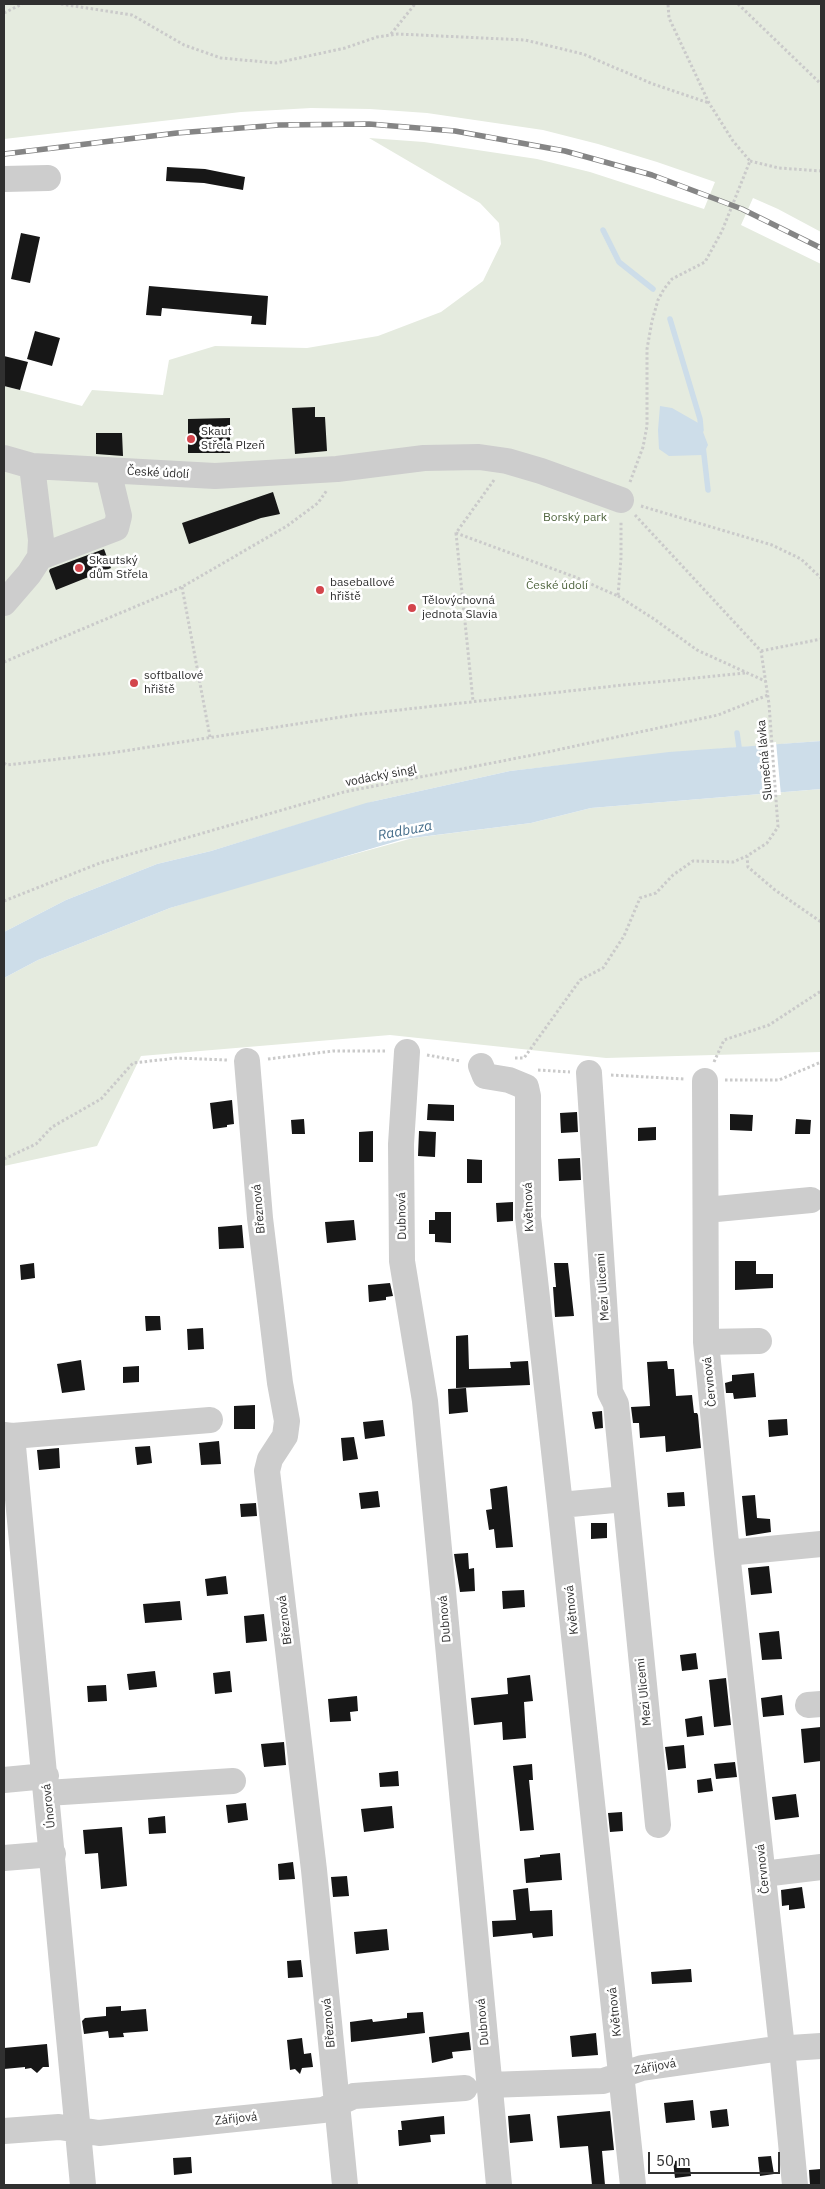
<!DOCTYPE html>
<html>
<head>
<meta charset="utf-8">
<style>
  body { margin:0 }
  #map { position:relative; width:825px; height:2189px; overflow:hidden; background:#fff; font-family:"IBM Plex Sans",sans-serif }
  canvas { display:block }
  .frame { position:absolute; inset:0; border:5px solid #303030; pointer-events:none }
  .scale { position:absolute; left:648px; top:2152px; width:132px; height:22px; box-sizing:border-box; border:2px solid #303030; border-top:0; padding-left:6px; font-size:15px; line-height:18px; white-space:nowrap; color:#303030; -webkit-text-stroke:4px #fff; paint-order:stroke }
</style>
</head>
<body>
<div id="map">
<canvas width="825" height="2189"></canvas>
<div class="frame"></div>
<div class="scale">50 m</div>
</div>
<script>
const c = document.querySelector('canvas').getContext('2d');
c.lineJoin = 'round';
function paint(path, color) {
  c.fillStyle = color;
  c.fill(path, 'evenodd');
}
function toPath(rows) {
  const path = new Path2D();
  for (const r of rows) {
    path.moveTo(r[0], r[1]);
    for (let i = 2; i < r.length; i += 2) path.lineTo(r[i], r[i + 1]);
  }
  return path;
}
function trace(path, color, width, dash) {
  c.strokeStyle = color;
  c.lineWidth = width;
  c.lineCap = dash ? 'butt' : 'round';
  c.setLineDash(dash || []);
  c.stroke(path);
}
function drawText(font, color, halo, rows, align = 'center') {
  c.font = font + ' "IBM Plex Sans",sans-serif';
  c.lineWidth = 5;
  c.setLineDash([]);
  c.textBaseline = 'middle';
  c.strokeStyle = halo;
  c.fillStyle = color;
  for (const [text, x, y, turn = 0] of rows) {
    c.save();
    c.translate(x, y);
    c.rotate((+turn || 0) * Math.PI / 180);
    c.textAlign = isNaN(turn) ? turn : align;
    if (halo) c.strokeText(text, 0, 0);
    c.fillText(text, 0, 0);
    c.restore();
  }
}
paint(toPath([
  [4,4,821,4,821,232,778,209,753,198,741,225,821,264,821,741,678,752,510,771,375,801,211,851,157,864,66,900,4,932,4,386,82,406,92,390,163,395,169,360,215,346,307,348,378,336,441,312,483,281,501,244,499,223,480,203,369,138,424,142,537,159,590,172,704,209,715,182,657,162,598,144,543,130,427,113,370,109,311,108,241,112,4,139],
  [821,789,821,1052,606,1058,390,1035,141,1056,97,1146,4,1166,4,978,38,960,170,908,267,878,413,838,531,823,591,808]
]), '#e5ebdf');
paint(toPath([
  [660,406,672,408,700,424,708,445,703,455,669,456,659,449,658,430],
  [821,741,821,789,591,808,531,823,404,839,170,908,38,960,4,978,4,932,66,900,157,864,211,851,366,803,510,771,669,752]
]), '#cddde9');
paint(toPath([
  [776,742,781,795,772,795,768,743]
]), '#fff');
trace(toPath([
  [603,230,619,262,653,289],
  [670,319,700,419,701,430],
  [703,446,708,490],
  [737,733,740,754]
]), '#cddde9', 5.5);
paint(toPath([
  [167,167,205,169,245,177,243,190,204,183,166,181],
  [21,233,40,237,30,283,11,279],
  [149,286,268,296,266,325,251,324,252,316,162,308,161,316,146,315],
  [35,331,60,338,52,366,27,359],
  [4,356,28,362,20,390,4,386],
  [315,407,315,417,325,417,327,451,295,454,292,408],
  [230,418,230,453,188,453,188,419],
  [96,433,122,433,123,456,96,454],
  [273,492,280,514,261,518,189,544,182,523],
  [104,549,111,568,56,590,49,571,50,569],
  [232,1100,234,1124,227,1125,227,1127,213,1129,210,1103],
  [428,1104,454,1105,454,1121,427,1120],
  [577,1112,578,1132,561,1133,560,1113],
  [730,1114,753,1115,752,1131,730,1130],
  [304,1119,305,1134,292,1134,291,1120],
  [796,1119,811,1120,810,1134,795,1134],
  [656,1127,656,1140,638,1141,638,1128],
  [373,1131,373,1162,359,1162,359,1132],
  [419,1131,436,1132,435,1157,418,1156],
  [580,1158,581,1180,559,1181,558,1159],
  [467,1159,482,1160,482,1183,467,1183],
  [513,1202,513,1221,497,1222,496,1203],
  [435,1212,451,1212,451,1243,435,1242,435,1234,429,1234,429,1220,435,1220],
  [354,1220,356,1240,327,1243,325,1222],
  [242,1225,244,1248,219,1249,218,1227],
  [735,1261,756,1261,756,1274,773,1274,773,1288,735,1290],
  [34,1263,35,1278,21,1280,20,1265],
  [554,1263,568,1263,574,1316,555,1317,553,1287,556,1287],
  [390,1283,393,1296,386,1297,386,1300,369,1302,368,1285],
  [145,1316,160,1316,161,1330,146,1331],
  [203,1328,204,1349,188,1350,187,1329],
  [468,1335,469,1369,511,1368,510,1362,528,1361,530,1385,456,1388,456,1336],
  [81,1360,85,1390,62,1393,57,1364],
  [667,1361,668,1369,674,1369,676,1396,692,1395,694,1413,697,1413,698,1415,701,1448,666,1452,665,1436,640,1438,639,1423,633,1423,631,1407,650,1406,647,1362],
  [139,1366,139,1382,123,1383,123,1367],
  [754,1373,756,1397,734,1399,733,1393,726,1393,725,1383,732,1381,732,1375],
  [466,1388,468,1412,449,1414,448,1389],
  [255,1405,255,1429,234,1429,234,1406],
  [602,1411,603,1428,595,1429,592,1412],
  [787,1419,788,1435,769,1437,768,1420],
  [383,1420,385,1436,365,1439,363,1422],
  [354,1437,358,1459,343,1461,341,1438],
  [219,1441,221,1464,201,1465,199,1443],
  [150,1446,152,1463,137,1465,135,1447],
  [59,1448,60,1468,39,1470,37,1450],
  [507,1486,513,1547,496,1548,494,1529,489,1530,486,1510,492,1509,490,1489],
  [378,1491,380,1507,361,1509,359,1493],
  [684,1492,685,1506,668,1507,667,1493],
  [755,1495,757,1518,770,1519,771,1532,746,1536,742,1496],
  [256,1503,257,1516,241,1517,240,1504],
  [591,1523,607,1523,607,1538,591,1539],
  [468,1553,469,1569,474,1568,475,1591,460,1592,454,1554],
  [769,1566,772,1593,751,1595,748,1568],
  [226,1576,228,1594,207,1596,205,1579],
  [524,1590,525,1607,503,1609,502,1591],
  [180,1601,182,1620,145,1623,143,1604],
  [264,1614,267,1641,246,1643,244,1616],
  [779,1631,782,1659,762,1660,759,1633],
  [696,1653,698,1669,682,1671,680,1655],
  [155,1671,157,1687,129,1690,127,1674],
  [230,1671,232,1692,215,1694,213,1673],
  [530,1675,533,1701,524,1702,526,1738,503,1740,502,1722,474,1725,471,1698,508,1694,507,1678],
  [726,1678,731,1725,714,1727,709,1680],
  [106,1685,107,1701,88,1702,87,1686],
  [782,1695,784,1715,763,1717,761,1698],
  [357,1696,358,1711,350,1712,351,1721,330,1722,328,1699],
  [702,1716,704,1735,687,1737,685,1719],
  [821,1727,821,1761,804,1763,801,1729],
  [284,1742,286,1765,264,1767,261,1744],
  [684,1745,686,1768,668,1770,665,1747],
  [735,1762,737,1777,716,1779,714,1764],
  [532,1764,533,1780,529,1780,534,1830,520,1831,513,1766],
  [398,1771,399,1786,380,1787,379,1773],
  [711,1778,713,1791,698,1793,697,1780],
  [796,1794,799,1817,775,1820,772,1797],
  [246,1803,248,1820,228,1823,226,1805],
  [392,1806,394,1828,364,1832,361,1809],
  [622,1812,623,1831,610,1832,608,1813],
  [165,1816,166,1833,149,1834,148,1818],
  [122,1827,127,1886,101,1889,98,1853,85,1854,83,1830],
  [560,1853,562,1880,526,1883,524,1859,540,1857,540,1855],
  [293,1862,295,1879,279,1880,278,1864],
  [347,1876,349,1896,333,1897,331,1877],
  [802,1887,805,1908,789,1910,789,1905,782,1906,781,1890],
  [528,1888,530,1911,552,1910,553,1936,533,1938,532,1933,493,1937,492,1921,516,1920,513,1890],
  [387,1929,389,1950,356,1954,354,1932],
  [301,1960,303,1977,288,1978,287,1961],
  [691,1969,692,1982,652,1984,651,1972],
  [121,2006,121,2011,146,2009,148,2031,123,2033,124,2037,109,2038,108,2031,84,2034,82,2021,85,2018,106,2016,106,2007],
  [423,2012,425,2033,351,2042,350,2022,372,2019,373,2022,407,2018,407,2013],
  [469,2032,471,2050,452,2052,453,2058,432,2063,429,2037],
  [596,2033,598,2055,572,2057,570,2036],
  [302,2038,304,2054,311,2053,313,2067,302,2068,300,2074,295,2069,290,2070,287,2040],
  [47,2044,49,2067,43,2067,37,2073,31,2068,25,2069,25,2067,4,2069,4,2048],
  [693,2100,695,2120,666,2123,664,2103],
  [727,2109,729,2126,712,2128,710,2111],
  [610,2111,614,2150,602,2151,605,2185,592,2185,588,2146,560,2148,557,2116],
  [530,2114,533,2141,510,2143,508,2116],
  [444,2116,445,2134,430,2135,431,2142,399,2146,398,2130,402,2130,401,2121],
  [771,2156,774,2174,760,2176,758,2157],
  [191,2157,192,2173,174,2175,173,2158],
  [689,2160,691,2176,675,2178,673,2161],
  [821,2169,821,2185,810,2185,809,2170]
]), '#171717');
trace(toPath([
  [61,4,132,15,184,45,221,58,276,63,345,48,377,37,398,34,525,40,583,54,653,84,709,103],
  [738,4,821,84],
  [4,13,22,4],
  [391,34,415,4],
  [750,161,779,168,821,171],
  [494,480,456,533,575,577,618,596,621,558,621,521],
  [630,482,643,447,647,426,647,349,652,321,658,300,664,289,672,279,705,262,722,231,750,161,733,141,709,103,669,18,668,4],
  [641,506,772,545,801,559,821,578],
  [635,515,761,651,769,704,778,827,767,843,747,856,748,867,775,890,821,922],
  [456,533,473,701],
  [182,587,210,737],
  [618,596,654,619,697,650,765,681],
  [761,651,821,639],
  [4,662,182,587,287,526,318,503,327,490],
  [4,763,7,765,111,753,354,715,614,686,745,673],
  [4,901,100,863,344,792,543,753,718,715,768,695],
  [427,1055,460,1061],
  [515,1058,524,1058,580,980,603,968,624,936,640,898,656,893,673,875,693,861,733,862,747,856],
  [268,1059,333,1051,386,1051],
  [714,1062,724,1040,769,1025,821,991],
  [538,1070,570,1072],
  [611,1075,684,1079],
  [725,1080,779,1080,821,1062],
  [4,1159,36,1144,52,1127,101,1099,133,1063,177,1058,227,1060]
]), '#cacaca', 3, [2.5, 2.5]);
trace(toPath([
  [4,179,48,178],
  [4,458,32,466,215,476,337,469,424,458,479,457,507,461,541,471,621,500],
  [40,557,116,528,119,516,108,470],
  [4,603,29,574,40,557,41,540,32,466],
  [407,1052,401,1144,402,1261,425,1401,499,2185],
  [247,1061,260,1218,280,1383,287,1421,285,1436,270,1459,267,1471,314,1870,345,2185],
  [481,1066,485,1076,509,1080,526,1087,528,1096,528,1217,560,1505,633,2185],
  [589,1073,610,1392,616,1404,658,1825],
  [705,1081,706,1342,727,1553,782,2048,795,2185],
  [706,1210,811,1200],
  [706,1342,759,1341],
  [4,1435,12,1436,210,1420],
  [12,1436,83,2185],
  [560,1505,625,1499],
  [727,1553,821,1544],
  [808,1705,821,1704],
  [4,1780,46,1776],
  [47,1793,233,1781],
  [4,1858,53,1854],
  [763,1874,821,1867],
  [489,2085,603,2081,642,2068,775,2049,821,2046],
  [4,2131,59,2127,99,2133,323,2110,354,2096,465,2088]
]), '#cdcdcd', 26);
const rail = toPath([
  [4,154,177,133,279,125,369,124,455,131,565,151,652,175,742,209,821,248]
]);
trace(rail, '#858585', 5.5);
trace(rail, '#fff', 4, [11]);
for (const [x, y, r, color] of [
  [191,439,5,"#d3454c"],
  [79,568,5,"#d3454c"],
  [320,590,5,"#d3454c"],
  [412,608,5,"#d3454c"],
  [134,683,5,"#d3454c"]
]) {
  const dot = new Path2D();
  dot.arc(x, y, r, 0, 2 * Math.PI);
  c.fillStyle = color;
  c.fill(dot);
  trace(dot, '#fff', 2);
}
drawText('12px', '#303030', '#fff', [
  ["Skaut",201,432],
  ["Střela Plzeň",201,446],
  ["Skautský",89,561],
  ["dům Střela",89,575],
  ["baseballové",330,583],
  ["hřiště",330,597],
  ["Tělovýchovná",422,601],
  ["jednota Slavia",422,615],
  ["softballové",144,676],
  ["hřiště",144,690]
], 'left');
drawText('12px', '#303030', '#fff', [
  ["České údolí",158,473,3],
  ["Slunečná lávka",765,760,-95],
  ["vodácký singl",381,776,-11],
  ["Květnová",529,1207,-92],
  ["Březnová",259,1209,-95],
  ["Dubnová",402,1216,-91],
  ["Mezi Ulicemi",603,1287,-94],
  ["Červnová",710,1382,-96],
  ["Květnová",572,1610,-96],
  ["Dubnová",445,1619,-95],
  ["Březnová",285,1620,-97],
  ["Mezi Ulicemi",644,1692,-96],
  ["Únorová",49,1806,-96],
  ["Červnová",763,1869,-96],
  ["Květnová",615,2012,-96],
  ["Dubnová",483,2022,-95],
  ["Březnová",329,2023,-95],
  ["Zářijová",655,2067,-10],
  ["Zářijová",236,2119,-6]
]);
drawText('12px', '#526741', '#fff', [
  ["Borský park",575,518],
  ["České údolí",557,586]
]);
drawText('italic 14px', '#456d8a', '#fff', [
  ["Radbuza",405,831,-11]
]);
</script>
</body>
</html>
